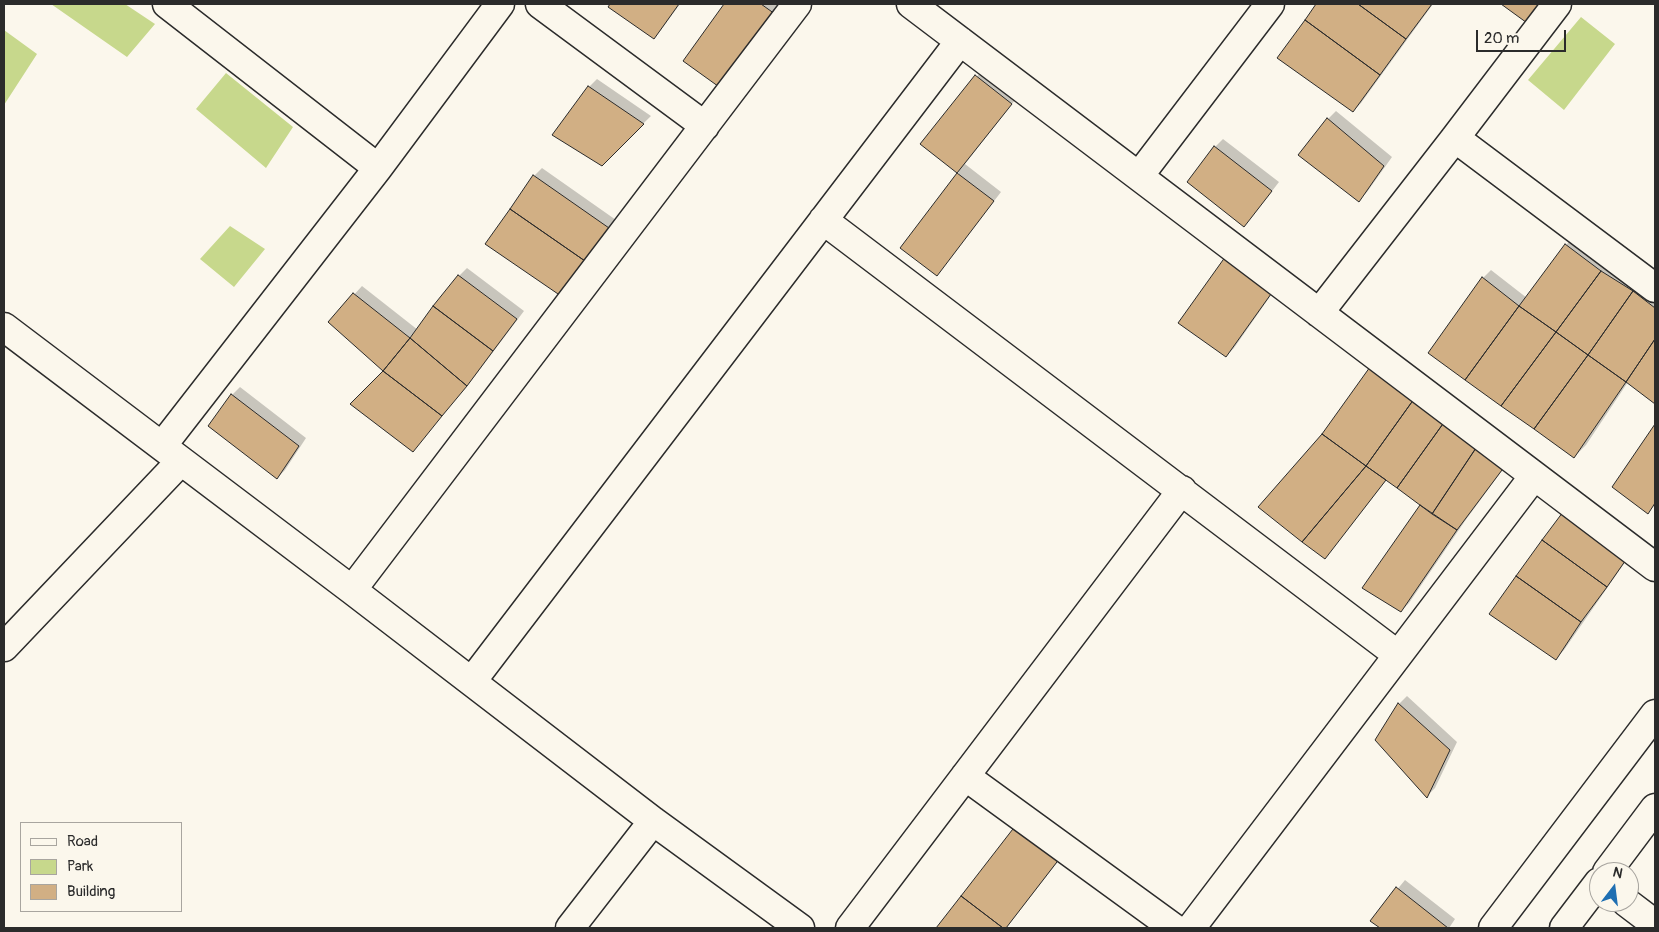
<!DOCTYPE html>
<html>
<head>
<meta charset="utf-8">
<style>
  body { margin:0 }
  #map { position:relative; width:1659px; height:932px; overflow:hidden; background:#fbf7ec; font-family:Pangolin,sans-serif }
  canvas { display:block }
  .frame { position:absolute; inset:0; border:5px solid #2b2b2b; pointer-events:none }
  .legend { position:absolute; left:20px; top:822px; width:162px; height:90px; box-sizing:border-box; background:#fbf7ec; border:1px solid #a8a59f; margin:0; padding:6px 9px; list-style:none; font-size:15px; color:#2b2b2b }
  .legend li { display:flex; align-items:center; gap:10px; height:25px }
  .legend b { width:25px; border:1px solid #a8a59f }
  .north { position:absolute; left:1589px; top:862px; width:50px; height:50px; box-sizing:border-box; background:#fbf7ec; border:1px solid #a8a59f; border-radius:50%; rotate:15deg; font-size:14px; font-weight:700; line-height:20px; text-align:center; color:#2b2b2b }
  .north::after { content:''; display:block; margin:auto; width:18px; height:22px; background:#1f6fb2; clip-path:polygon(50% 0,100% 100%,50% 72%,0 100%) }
  .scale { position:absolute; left:1476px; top:30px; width:90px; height:22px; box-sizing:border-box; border:2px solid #2b2b2b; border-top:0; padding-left:6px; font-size:15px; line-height:18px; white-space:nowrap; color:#2b2b2b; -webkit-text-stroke:4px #fbf7ec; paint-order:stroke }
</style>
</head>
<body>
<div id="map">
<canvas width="1659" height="932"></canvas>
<div class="frame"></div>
<ul class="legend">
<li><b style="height:6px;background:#fbf7ec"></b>Road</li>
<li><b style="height:14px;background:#c7d88c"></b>Park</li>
<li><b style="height:14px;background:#d1af84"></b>Building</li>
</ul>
<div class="north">N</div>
<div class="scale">20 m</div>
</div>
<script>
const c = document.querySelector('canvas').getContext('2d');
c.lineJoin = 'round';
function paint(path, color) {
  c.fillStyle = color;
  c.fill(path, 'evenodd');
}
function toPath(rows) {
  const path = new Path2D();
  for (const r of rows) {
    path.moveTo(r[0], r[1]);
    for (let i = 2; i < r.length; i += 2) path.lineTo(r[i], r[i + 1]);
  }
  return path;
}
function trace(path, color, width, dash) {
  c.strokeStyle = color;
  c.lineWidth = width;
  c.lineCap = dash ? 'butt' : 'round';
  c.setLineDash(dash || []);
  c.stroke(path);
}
paint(toPath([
  [51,4,125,4,155,24,127,57],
  [1581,17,1615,44,1564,110,1528,80],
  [4,30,37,54,4,105],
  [226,73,293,127,266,168,196,109],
  [230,226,265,249,234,287,200,259]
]), '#c7d88c');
paint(toPath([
  [612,4,680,4,661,30,654,38,609,7],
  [725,4,780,4,722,87,685,60],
  [1318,4,1433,4,1361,103,1353,111,1279,57],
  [984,68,1019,95,965,164,1001,192,944,266,902,248,959,173,922,144],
  [597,79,651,116,601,165,589,87],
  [1336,111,1392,157,1367,192,1359,200,1328,119],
  [1223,139,1279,182,1252,217,1215,147],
  [542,168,616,220,568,287,534,176],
  [1574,237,1655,294,1655,402,1628,382,1586,445,1574,457,1483,278,1491,270,1527,298,1566,245],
  [467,268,524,311,475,376,413,450,385,371,329,322,362,286,418,330,459,276],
  [1283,278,1234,348,1226,356,1180,323],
  [240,387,306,438,285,470,277,478,232,395],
  [1655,426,1655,505,1648,512,1613,486],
  [1323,435,1512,457,1465,521,1409,603,1401,611,1422,505,1387,479,1332,549],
  [1637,545,1564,650,1556,658,1491,613],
  [1407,696,1457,742,1435,788,1427,796,1377,739,1399,704],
  [1017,825,1067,850,1006,928,938,928],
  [1405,880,1455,919,1449,928,1382,928,1372,920]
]), '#0003');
const building = toPath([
  [610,4,679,4,654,39,608,7,610,4],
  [724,4,761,4,775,14,722,89,683,61,724,4],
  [1316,4,1358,4,1406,39,1380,75,1305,20,1316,4],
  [1358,4,1432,4,1406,39,1358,4],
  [1501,4,1551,4,1534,28,1501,4],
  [1305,20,1380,75,1353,112,1277,58,1305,20],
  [975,75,1012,104,957,173,920,144,975,75],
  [588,86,644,124,602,166,552,135,588,86],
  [1327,118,1384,166,1359,202,1298,155,1327,118],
  [1214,146,1272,191,1244,227,1187,182,1214,146],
  [957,173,994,201,937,276,900,248,957,173],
  [533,175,609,228,585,261,510,209,533,175],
  [510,209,585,261,561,296,485,244,510,209],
  [1565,244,1601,271,1556,332,1519,306,1565,244],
  [1228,253,1276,287,1226,357,1178,323,1228,253],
  [1601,271,1633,291,1588,355,1556,332,1601,271],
  [458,275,517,319,493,351,433,306,458,275],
  [1482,277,1519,306,1465,380,1428,353,1482,277],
  [1633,291,1655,308,1655,339,1626,382,1588,355,1633,291],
  [353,293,410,338,383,371,328,322,353,293],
  [433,306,493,351,467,386,410,338,433,306],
  [1519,306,1556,332,1501,406,1465,380,1519,306],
  [1556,332,1588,355,1534,429,1501,406,1556,332],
  [410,338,467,386,442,416,383,371,410,338],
  [1655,339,1655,404,1626,382,1655,339],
  [1588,355,1626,382,1574,458,1534,429,1588,355],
  [1370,367,1414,399,1366,466,1322,434,1370,367],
  [383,371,442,416,413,452,350,404,383,371],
  [231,394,299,446,277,479,208,426,231,394],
  [1414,399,1445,421,1397,488,1366,466,1414,399],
  [1445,421,1478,445,1432,514,1397,488,1445,421],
  [1655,424,1655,503,1648,514,1612,487,1655,424],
  [1322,434,1366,466,1302,542,1258,507,1322,434],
  [1478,445,1505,466,1457,530,1432,514,1478,445],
  [1366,466,1386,480,1325,559,1302,542,1366,466],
  [1420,505,1457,530,1401,612,1362,588,1420,505],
  [1566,508,1630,554,1607,587,1542,540,1566,508],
  [1542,540,1607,587,1581,622,1516,576,1542,540],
  [1516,576,1581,622,1556,660,1489,614,1516,576],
  [1398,703,1450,750,1427,798,1375,740,1398,703],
  [1016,825,1060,858,1006,928,1003,928,961,896,1016,825],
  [1396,887,1448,928,1380,928,1370,921,1396,887],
  [961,896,1003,928,936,928,961,896]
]);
paint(building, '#d1af84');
trace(building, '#2b2b2b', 1);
const minor = toPath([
  [167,4,378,168],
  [540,4,705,126],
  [911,4,1655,567],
  [1455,138,1655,288],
  [1139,176,1270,4],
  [823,220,1398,655],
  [1319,313,1455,138,1557,4],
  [4,327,352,590,653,821,800,928],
  [162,446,378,168,500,4],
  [352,590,797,4],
  [4,647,181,461],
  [472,681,960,41],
  [965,776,1174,928],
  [1607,872,1655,808],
  [1626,902,1655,924],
  [570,928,653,821],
  [850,928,1182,490],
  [1191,928,1534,476],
  [1493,928,1655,714],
  [1564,928,1599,882]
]);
trace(minor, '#2b2b2b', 31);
trace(minor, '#fbf7ec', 28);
</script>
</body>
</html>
